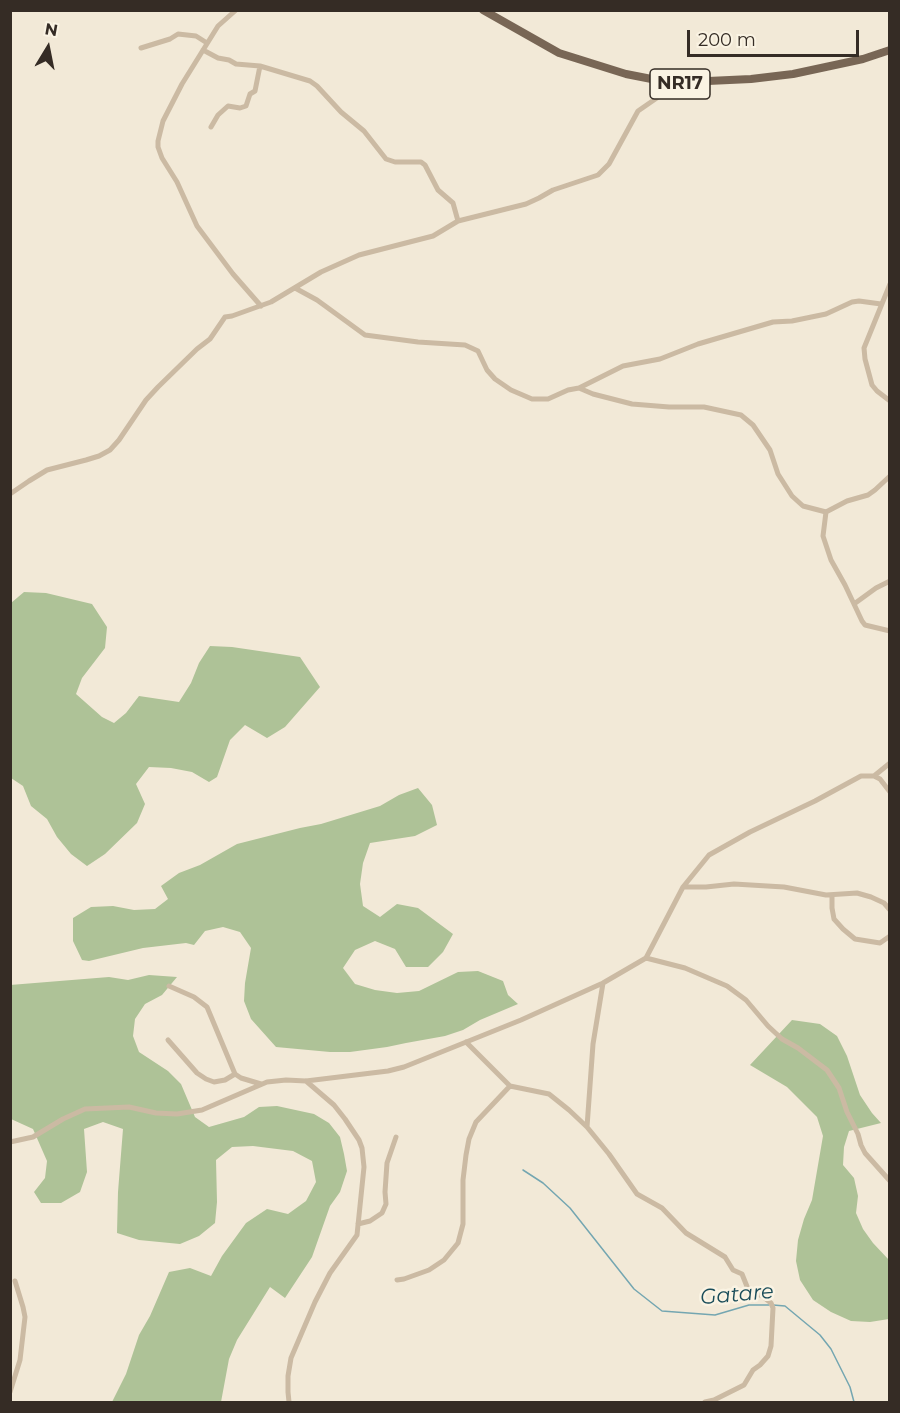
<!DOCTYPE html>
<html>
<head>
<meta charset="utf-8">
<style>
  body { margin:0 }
  #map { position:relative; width:900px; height:1413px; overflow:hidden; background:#f2e9d7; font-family:Montserrat,sans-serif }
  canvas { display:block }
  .frame { position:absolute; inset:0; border:12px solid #352c25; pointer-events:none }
  .north { position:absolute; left:18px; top:18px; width:60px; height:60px; -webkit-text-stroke:4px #faf3e3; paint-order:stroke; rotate:10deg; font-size:16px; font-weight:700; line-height:24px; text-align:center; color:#352c25 }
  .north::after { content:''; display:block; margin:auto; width:21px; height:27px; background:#352c25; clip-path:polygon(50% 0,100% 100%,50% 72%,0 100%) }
  .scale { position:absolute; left:687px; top:30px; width:172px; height:27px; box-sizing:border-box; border:3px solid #352c25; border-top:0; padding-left:8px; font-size:18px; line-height:21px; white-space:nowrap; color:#352c25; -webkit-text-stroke:4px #faf3e3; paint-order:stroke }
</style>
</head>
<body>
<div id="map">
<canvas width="900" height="1413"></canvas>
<div class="frame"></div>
<div class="north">N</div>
<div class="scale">200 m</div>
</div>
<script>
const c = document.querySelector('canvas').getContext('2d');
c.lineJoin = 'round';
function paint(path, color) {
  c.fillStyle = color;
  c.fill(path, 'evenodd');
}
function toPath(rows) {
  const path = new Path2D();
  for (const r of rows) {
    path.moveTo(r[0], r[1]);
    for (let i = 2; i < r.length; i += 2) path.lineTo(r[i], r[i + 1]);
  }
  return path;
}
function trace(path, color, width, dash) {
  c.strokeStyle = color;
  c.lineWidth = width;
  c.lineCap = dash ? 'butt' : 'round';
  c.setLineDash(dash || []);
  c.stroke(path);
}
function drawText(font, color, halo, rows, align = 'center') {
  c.font = font + ' Montserrat,sans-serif';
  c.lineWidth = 5;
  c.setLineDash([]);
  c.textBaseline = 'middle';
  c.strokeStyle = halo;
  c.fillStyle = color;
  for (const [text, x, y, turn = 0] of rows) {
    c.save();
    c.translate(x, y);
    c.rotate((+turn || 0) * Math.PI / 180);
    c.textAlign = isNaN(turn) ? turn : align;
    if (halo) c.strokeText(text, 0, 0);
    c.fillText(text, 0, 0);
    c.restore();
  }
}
paint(toPath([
  [24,592,46,593,92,604,107,627,105,648,82,678,76,694,102,717,114,723,126,713,139,696,179,702,191,683,199,663,210,646,232,647,300,657,320,687,285,727,267,738,245,725,230,740,217,777,209,782,192,772,171,768,149,767,136,784,145,804,137,823,105,854,87,866,71,854,57,837,47,819,31,806,23,786,11,778,11,603],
  [418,788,432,805,437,825,415,836,370,843,363,863,360,884,363,906,380,917,397,904,418,908,453,934,443,952,428,967,406,967,395,949,375,941,355,950,343,968,355,984,375,990,397,993,419,991,458,972,478,971,503,981,508,995,518,1004,480,1020,463,1030,445,1036,406,1043,387,1047,350,1052,330,1052,276,1047,251,1019,244,1001,245,983,251,948,240,932,223,927,205,931,194,945,186,943,143,948,89,961,82,960,73,941,73,918,91,907,113,906,134,910,155,909,168,899,161,886,179,873,200,865,237,844,300,828,321,824,380,806,399,795],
  [149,975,177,977,162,995,145,1004,135,1019,133,1036,139,1052,168,1071,181,1084,195,1117,209,1127,244,1117,259,1107,277,1106,314,1114,329,1123,340,1137,344,1154,347,1171,340,1192,330,1206,312,1257,285,1298,270,1287,237,1340,229,1359,221,1402,112,1402,126,1374,139,1335,150,1316,169,1272,190,1268,211,1276,222,1256,246,1223,267,1209,288,1214,306,1201,316,1182,312,1161,293,1151,253,1146,232,1147,216,1160,217,1202,215,1223,199,1236,180,1244,139,1240,117,1233,118,1192,123,1129,103,1122,84,1129,87,1172,80,1192,61,1203,41,1203,34,1192,45,1178,47,1161,33,1129,11,1119,10,985,109,977,128,980],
  [792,1020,820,1024,837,1036,847,1056,860,1095,872,1113,881,1123,849,1131,844,1147,843,1165,854,1178,858,1196,856,1213,863,1229,873,1243,889,1260,889,1319,870,1322,851,1321,831,1312,813,1300,800,1280,796,1261,798,1240,804,1219,812,1200,823,1136,817,1117,787,1087,750,1065]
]), '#aec297');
trace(toPath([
  [523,1170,543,1183,570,1208,634,1289,662,1311,715,1315,749,1305,769,1305],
  [773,1305,785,1306,820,1335,831,1349,850,1387,854,1402]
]), '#74a6b1', 1.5);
trace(toPath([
  [236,10,218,26,182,84,163,121,158,141,158,147,162,158,177,182,197,226,233,274,261,306],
  [141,48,170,39,178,34,196,36,207,43],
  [203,50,218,58,229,60,236,64,260,66,310,81,317,86,341,112,364,131,386,159,395,162,421,162,425,165,438,190,453,203,458,221],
  [211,127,218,115,228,106,240,108,246,106,250,94,255,91,260,66],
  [890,284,864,348,865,359,872,385,877,391,890,401],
  [295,288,317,300,365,335,418,342,465,345,478,351,487,370,495,379,511,390,532,399,548,399,568,390,579,388,623,366,660,359,698,344,773,322,792,321,826,314,852,302,859,301,881,304],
  [579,388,593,394,632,404,669,407,704,407,741,415,753,425,770,450,778,474,792,496,803,506,826,512,847,501,868,495,875,490,890,476],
  [10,494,29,481,47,470,86,460,99,456,110,450,119,440,146,400,158,387,197,349,210,339,225,317,232,316,271,302,321,272,359,255,433,236,458,221,526,204,539,198,553,190,598,175,609,164,638,111,677,84],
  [826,512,823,536,831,560,845,585,862,621,865,625,890,631],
  [854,604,876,588,890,581],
  [874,776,890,763],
  [683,887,706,887,734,884,784,887,826,895,857,893,871,897,884,903,890,910],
  [832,895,832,908,834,919,843,929,855,939,880,943,890,936],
  [646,958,685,968,727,986,746,1000,768,1026,782,1039,798,1048,827,1070,839,1088,847,1112,858,1134,861,1145,865,1153,890,1181],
  [603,983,593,1044,587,1127,609,1154,637,1194,662,1208,686,1233,725,1257,733,1270,742,1274,748,1289,762,1296,771,1303,773,1308,771,1346,768,1356,760,1365,753,1370,744,1385,714,1400,705,1402],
  [169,986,194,997,207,1007,235,1074,241,1078,261,1084],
  [168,1040,197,1073,206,1079,214,1082,225,1080,235,1074],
  [466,1042,510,1086,549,1094,569,1110,587,1127],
  [10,1142,33,1137,63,1119,85,1109,129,1107,156,1113,177,1114,202,1110,267,1082,286,1080,306,1081,388,1071,404,1067,521,1020,603,983,646,958,683,887,709,855,750,832,815,801,861,776,874,776,880,779,890,792],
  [358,1224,370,1221,382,1213,386,1204,385,1192,387,1163,396,1137],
  [397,1280,404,1279,429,1270,444,1260,458,1243,463,1224,463,1180,466,1155,469,1139,476,1122,510,1086],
  [10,1392,20,1360,25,1317,23,1307,15,1281],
  [289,1402,288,1392,288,1376,291,1358,315,1302,330,1273,357,1235,364,1167,362,1148,359,1140,345,1119,334,1105,306,1081]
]), '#cbbaa3', 5);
trace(toPath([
  [483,10,559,53,626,74,677,84,708,81,751,79,793,74,863,59,890,50]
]), '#786655', 8);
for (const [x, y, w] of [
  [680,84,60]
]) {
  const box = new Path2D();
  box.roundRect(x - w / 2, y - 15, w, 30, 4.5);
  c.fillStyle = '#faf3e3';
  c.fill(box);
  trace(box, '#352c25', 1.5);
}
drawText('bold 18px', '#352c25', null, [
  ["NR17",680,84]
]);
drawText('italic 21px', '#194c59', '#faf3e3', [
  ["Gatare",737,1295,-5]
]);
</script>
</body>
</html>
